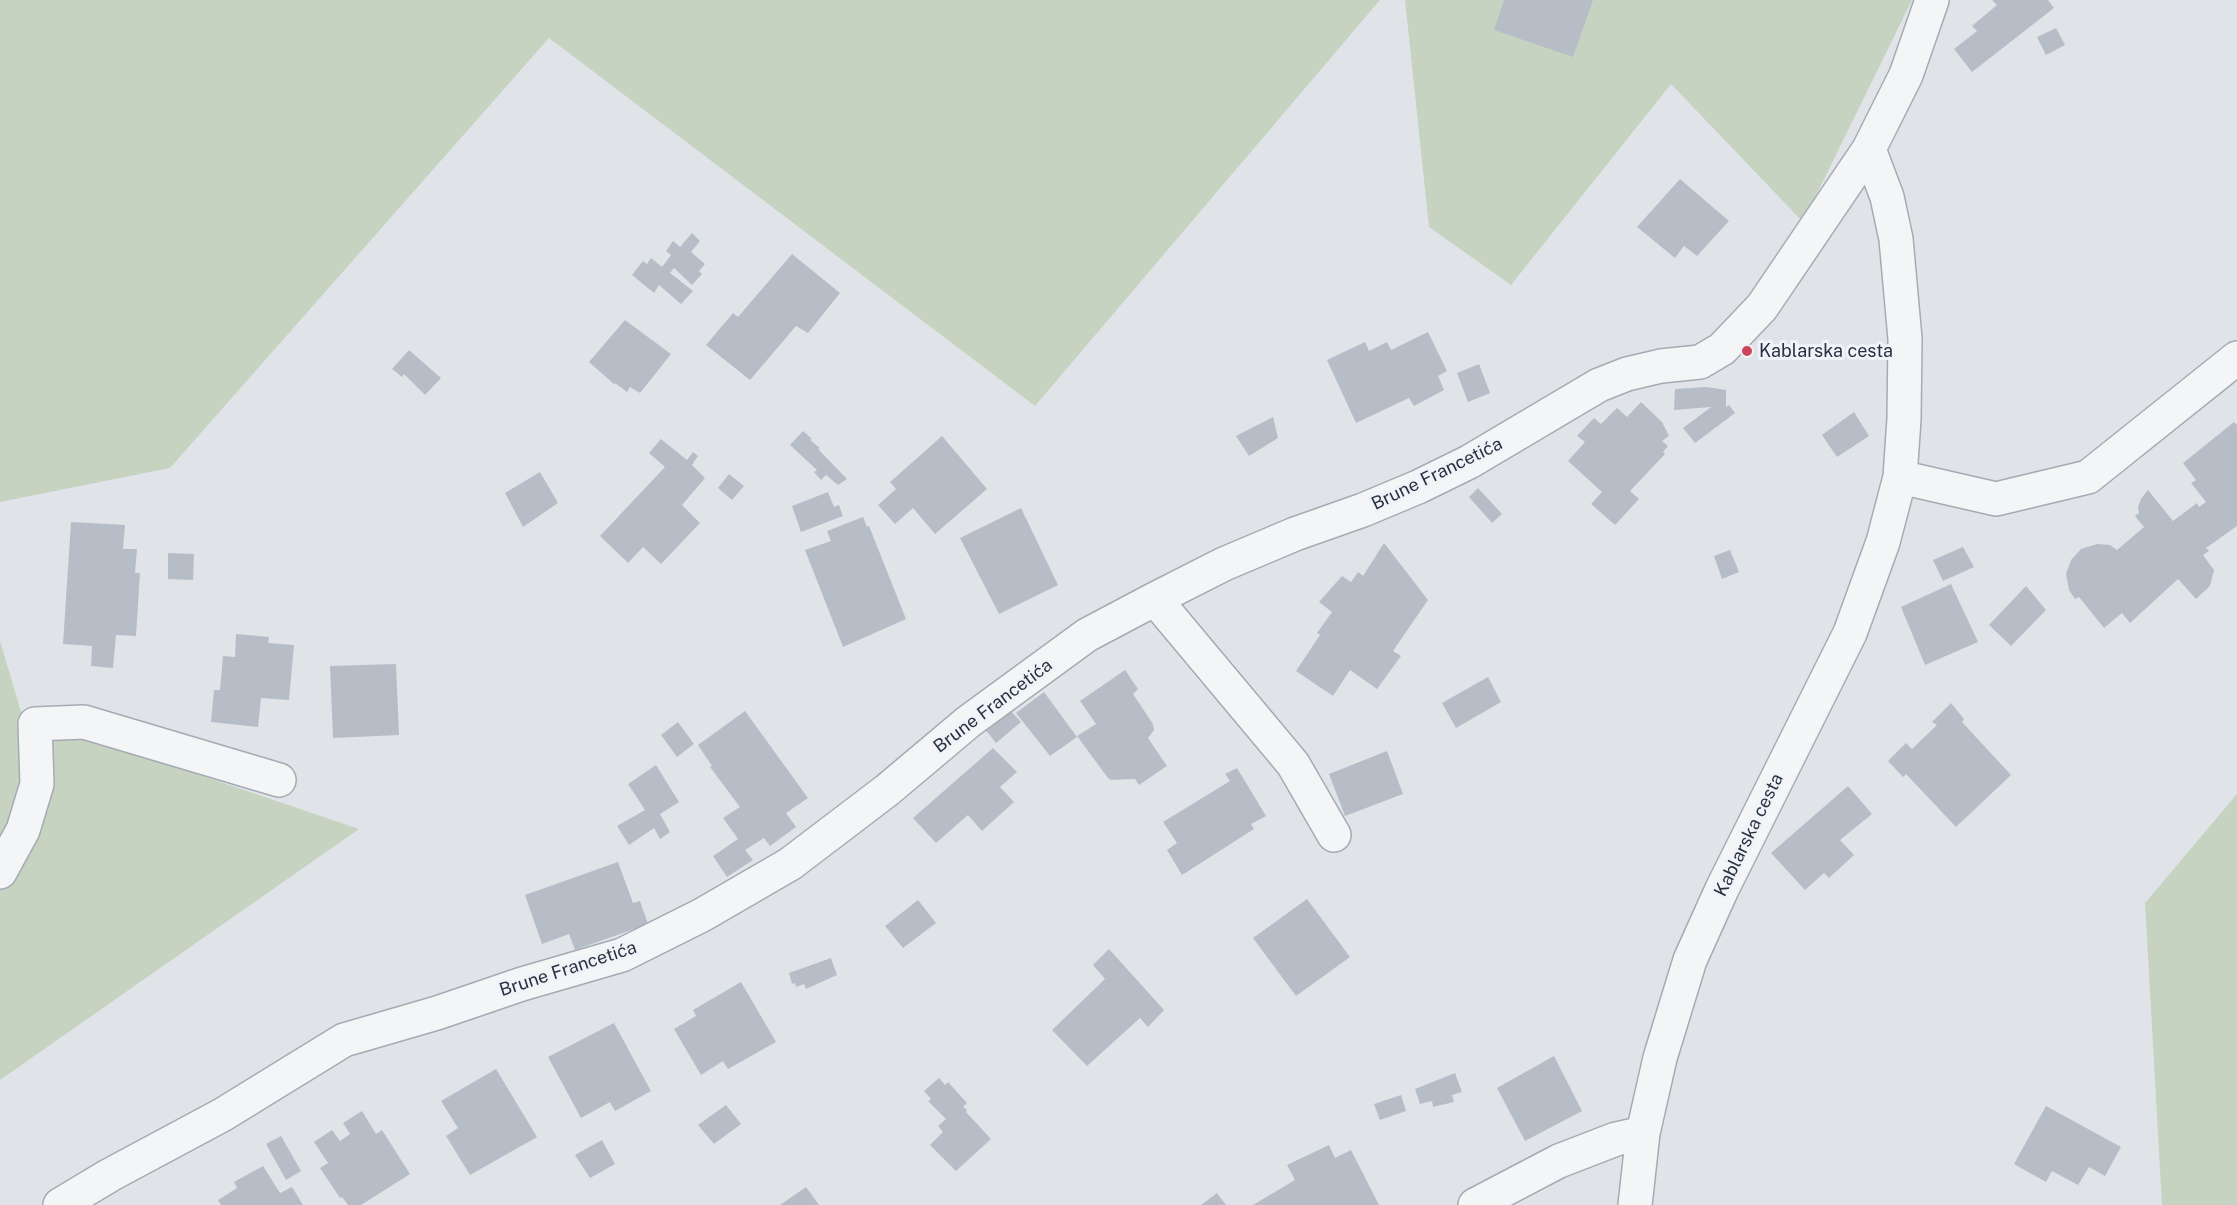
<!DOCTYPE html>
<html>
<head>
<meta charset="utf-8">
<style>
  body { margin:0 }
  canvas { display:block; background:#e0e4e9 }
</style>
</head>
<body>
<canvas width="2237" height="1205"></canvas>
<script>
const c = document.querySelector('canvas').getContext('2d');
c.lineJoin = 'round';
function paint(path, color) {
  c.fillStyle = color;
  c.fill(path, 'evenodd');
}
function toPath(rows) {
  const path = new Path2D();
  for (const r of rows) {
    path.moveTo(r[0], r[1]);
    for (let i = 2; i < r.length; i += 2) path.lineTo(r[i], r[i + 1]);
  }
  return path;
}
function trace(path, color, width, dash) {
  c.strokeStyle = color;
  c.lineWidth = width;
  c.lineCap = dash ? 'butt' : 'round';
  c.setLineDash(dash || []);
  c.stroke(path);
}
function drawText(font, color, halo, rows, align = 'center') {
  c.font = font + ' "Public Sans",sans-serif';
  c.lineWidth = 6;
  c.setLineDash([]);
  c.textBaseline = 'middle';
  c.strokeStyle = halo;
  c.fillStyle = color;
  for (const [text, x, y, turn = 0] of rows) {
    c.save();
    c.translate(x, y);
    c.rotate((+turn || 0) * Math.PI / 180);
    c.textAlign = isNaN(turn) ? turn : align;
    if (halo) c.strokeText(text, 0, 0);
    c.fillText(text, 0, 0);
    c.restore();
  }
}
paint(toPath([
  [0,0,1380,0,1035,406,549,38,170,468,0,502],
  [1405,0,1912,0,1803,222,1671,84,1511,285,1429,227],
  [0,641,28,735,79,734,359,829,0,1080],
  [2237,794,2237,1205,2162,1205,2145,903]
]), '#c6d3c1');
paint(toPath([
  [1504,0,1593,0,1573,57,1494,30],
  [1992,0,2048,0,2054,8,1972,72,1954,49,1977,31,1972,26,1997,5],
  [2056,28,2065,45,2046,55,2037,37],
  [1680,179,1729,221,1697,256,1684,246,1675,258,1637,227],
  [692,233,700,241,691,252,705,264,699,271,702,274,692,285,674,268,670,273,693,291,681,304,659,285,654,293,632,275,643,261,647,264,651,258,662,267,671,255,666,251,673,241,680,247],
  [792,254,840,293,808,333,796,326,750,380,706,345,733,313,738,317],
  [625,320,671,354,640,393,630,387,627,392,615,383,615,385,589,362],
  [1428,332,1447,371,1438,376,1444,390,1414,406,1409,398,1356,423,1327,360,1365,342,1369,351,1387,342,1391,350],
  [409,350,441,378,425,395,404,374,402,377,392,369],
  [1479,364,1490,393,1468,402,1457,373],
  [1706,387,1726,390,1726,407,1729,405,1735,413,1695,443,1683,428,1711,407,1674,410,1675,389],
  [1641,402,1662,422,1669,436,1662,441,1668,446,1663,452,1665,454,1630,491,1639,499,1615,525,1591,504,1602,492,1568,461,1585,442,1577,436,1594,418,1601,424,1617,408,1627,417],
  [1854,412,1869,436,1837,457,1822,435],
  [1273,417,1278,438,1249,456,1236,436],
  [2234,422,2237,425,2237,526,2206,548,2209,551,2203,555,2214,570,2210,586,2196,599,2178,579,2130,623,2122,613,2104,628,2079,597,2075,599,2069,590,2066,574,2071,560,2081,549,2097,544,2110,545,2117,550,2144,527,2135,516,2139,513,2138,507,2141,499,2148,490,2173,521,2197,503,2199,507,2206,502,2191,483,2196,480,2183,463],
  [803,431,812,439,810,440,820,448,818,449,847,479,838,485,826,475,821,480,814,472,817,470,790,445],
  [942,436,987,489,935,534,913,508,895,524,878,505,896,489,890,482],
  [661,439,687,460,693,452,698,456,692,465,705,478,682,505,700,523,661,564,643,547,628,563,600,536,665,467,649,453],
  [540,472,558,503,523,527,505,493],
  [729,474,744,486,732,500,718,488],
  [1478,488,1502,514,1492,523,1469,497],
  [828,492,834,507,839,505,843,516,801,532,792,506],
  [1021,508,1058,585,999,614,960,538],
  [863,517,867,527,869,526,906,619,843,647,805,550,831,541,827,531],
  [71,522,125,525,123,549,137,549,135,573,140,573,136,636,116,635,113,668,91,666,92,646,63,644],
  [1384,543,1428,600,1393,651,1401,656,1377,689,1350,670,1333,696,1296,671,1320,635,1317,633,1332,612,1319,602,1342,576,1351,582,1358,572,1363,576],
  [1963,547,1974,567,1943,581,1933,560],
  [1730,550,1739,572,1722,579,1714,556],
  [168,553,194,554,193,580,168,579],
  [1951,584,1978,642,1925,665,1901,607],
  [2026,586,2046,610,2011,646,1989,625],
  [236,634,269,637,268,643,294,645,289,700,261,698,258,727,211,722,214,690,220,690,223,656,235,657],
  [396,664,399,735,333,738,330,666],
  [1125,670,1138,689,1133,694,1153,724,1154,730,1148,738,1167,766,1139,785,1135,779,1111,780,1108,778,1077,736,1096,724,1080,701],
  [1488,677,1501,702,1456,728,1442,703],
  [1044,692,1077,737,1050,756,1016,713],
  [1951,703,1964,719,1962,722,2011,775,1956,827,1906,774,1903,777,1888,761,1906,743,1912,749,1937,725,1932,722],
  [1008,708,1021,722,996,743,984,728],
  [745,711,808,798,786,813,796,827,770,846,764,838,745,850,753,860,727,877,713,856,738,839,723,818,740,807,710,767,712,766,698,745],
  [678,722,694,744,677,757,661,735],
  [993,748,1017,772,1000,787,1014,802,982,831,968,815,936,843,913,818],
  [1387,751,1403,794,1345,816,1329,774],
  [656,765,679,802,660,814,670,832,660,839,654,828,629,845,617,826,645,810,628,784],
  [1237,768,1266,816,1251,824,1254,829,1182,875,1167,850,1177,843,1163,822,1230,781,1225,774],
  [1848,786,1872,814,1840,840,1854,855,1829,878,1824,873,1805,890,1771,853],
  [618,862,633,903,640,901,648,924,575,950,569,934,542,944,525,895],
  [1307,899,1350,957,1296,996,1253,938],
  [918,900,936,923,903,948,885,926],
  [1109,949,1164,1010,1148,1027,1140,1018,1087,1066,1052,1030,1105,979,1093,965],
  [831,958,837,975,806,989,804,984,796,987,795,983,792,984,789,973],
  [741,982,776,1042,728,1069,723,1061,701,1075,674,1029,696,1016,693,1010],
  [614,1023,651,1091,615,1111,610,1102,581,1118,548,1057],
  [1554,1056,1582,1111,1525,1141,1497,1088],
  [496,1069,537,1137,470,1175,446,1136,458,1128,441,1101],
  [1455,1073,1462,1092,1452,1095,1454,1102,1433,1107,1432,1101,1420,1104,1415,1089],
  [939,1078,945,1085,948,1082,967,1103,963,1107,967,1110,966,1112,991,1139,956,1171,930,1145,943,1132,938,1126,946,1119,928,1101,931,1099,924,1091],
  [1401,1095,1406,1111,1380,1120,1374,1104],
  [726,1105,741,1124,714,1144,698,1125],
  [2046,1106,2121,1147,2105,1176,2089,1167,2078,1185,2052,1171,2046,1182,2014,1164],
  [362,1111,376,1134,382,1130,410,1174,361,1205,348,1205,342,1197,340,1198,320,1168,328,1163,314,1142,332,1130,340,1141,350,1134,343,1123],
  [281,1136,301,1171,286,1180,266,1144],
  [602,1140,615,1164,590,1178,575,1155],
  [1329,1145,1335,1158,1351,1150,1379,1205,1253,1205,1295,1180,1287,1165],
  [263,1166,280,1193,292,1187,303,1205,221,1205,218,1200,237,1188,234,1182],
  [806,1187,819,1205,780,1205],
  [1217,1193,1226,1205,1201,1205]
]), '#b7bdc6');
const minor = toPath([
  [1900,477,1996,499,2088,477,2237,358],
  [1155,599,1293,764,1334,835],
  [0,872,23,830,37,784,35,724,84,722,279,780],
  [60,1205,110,1175,222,1115,344,1040,437,1013,522,984,622,955,702,915,790,864,886,791,968,722,1087,635,1155,599,1224,564,1295,534,1363,510,1418,487,1469,462,1599,385,1627,374,1661,366,1700,362,1722,349,1762,307,1869,149,1906,75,1932,0],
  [1475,1205,1559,1161,1616,1139,1643,1133],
  [1635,1205,1643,1133,1660,1058,1690,960,1722,889,1850,633,1883,542,1900,477,1904,419,1905,339,1896,239,1887,197,1869,149]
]);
trace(minor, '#a5abb3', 36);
trace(minor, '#f3f5f7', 33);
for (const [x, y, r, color] of [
  [1747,351,6,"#ce455a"]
]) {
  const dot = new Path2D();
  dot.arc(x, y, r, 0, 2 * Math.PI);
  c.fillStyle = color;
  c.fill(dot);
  trace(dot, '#f0f3f7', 2);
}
drawText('18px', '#293141', '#f0f3f7', [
  ["Kablarska cesta",1759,351]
], 'left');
drawText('18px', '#293141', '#f0f3f7', [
  ["Brune Francetića",1437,474,-26],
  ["Brune Francetića",993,706,-37],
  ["Kablarska cesta",1749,835,-64],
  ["Brune Francetića",568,969,-18]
]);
</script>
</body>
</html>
